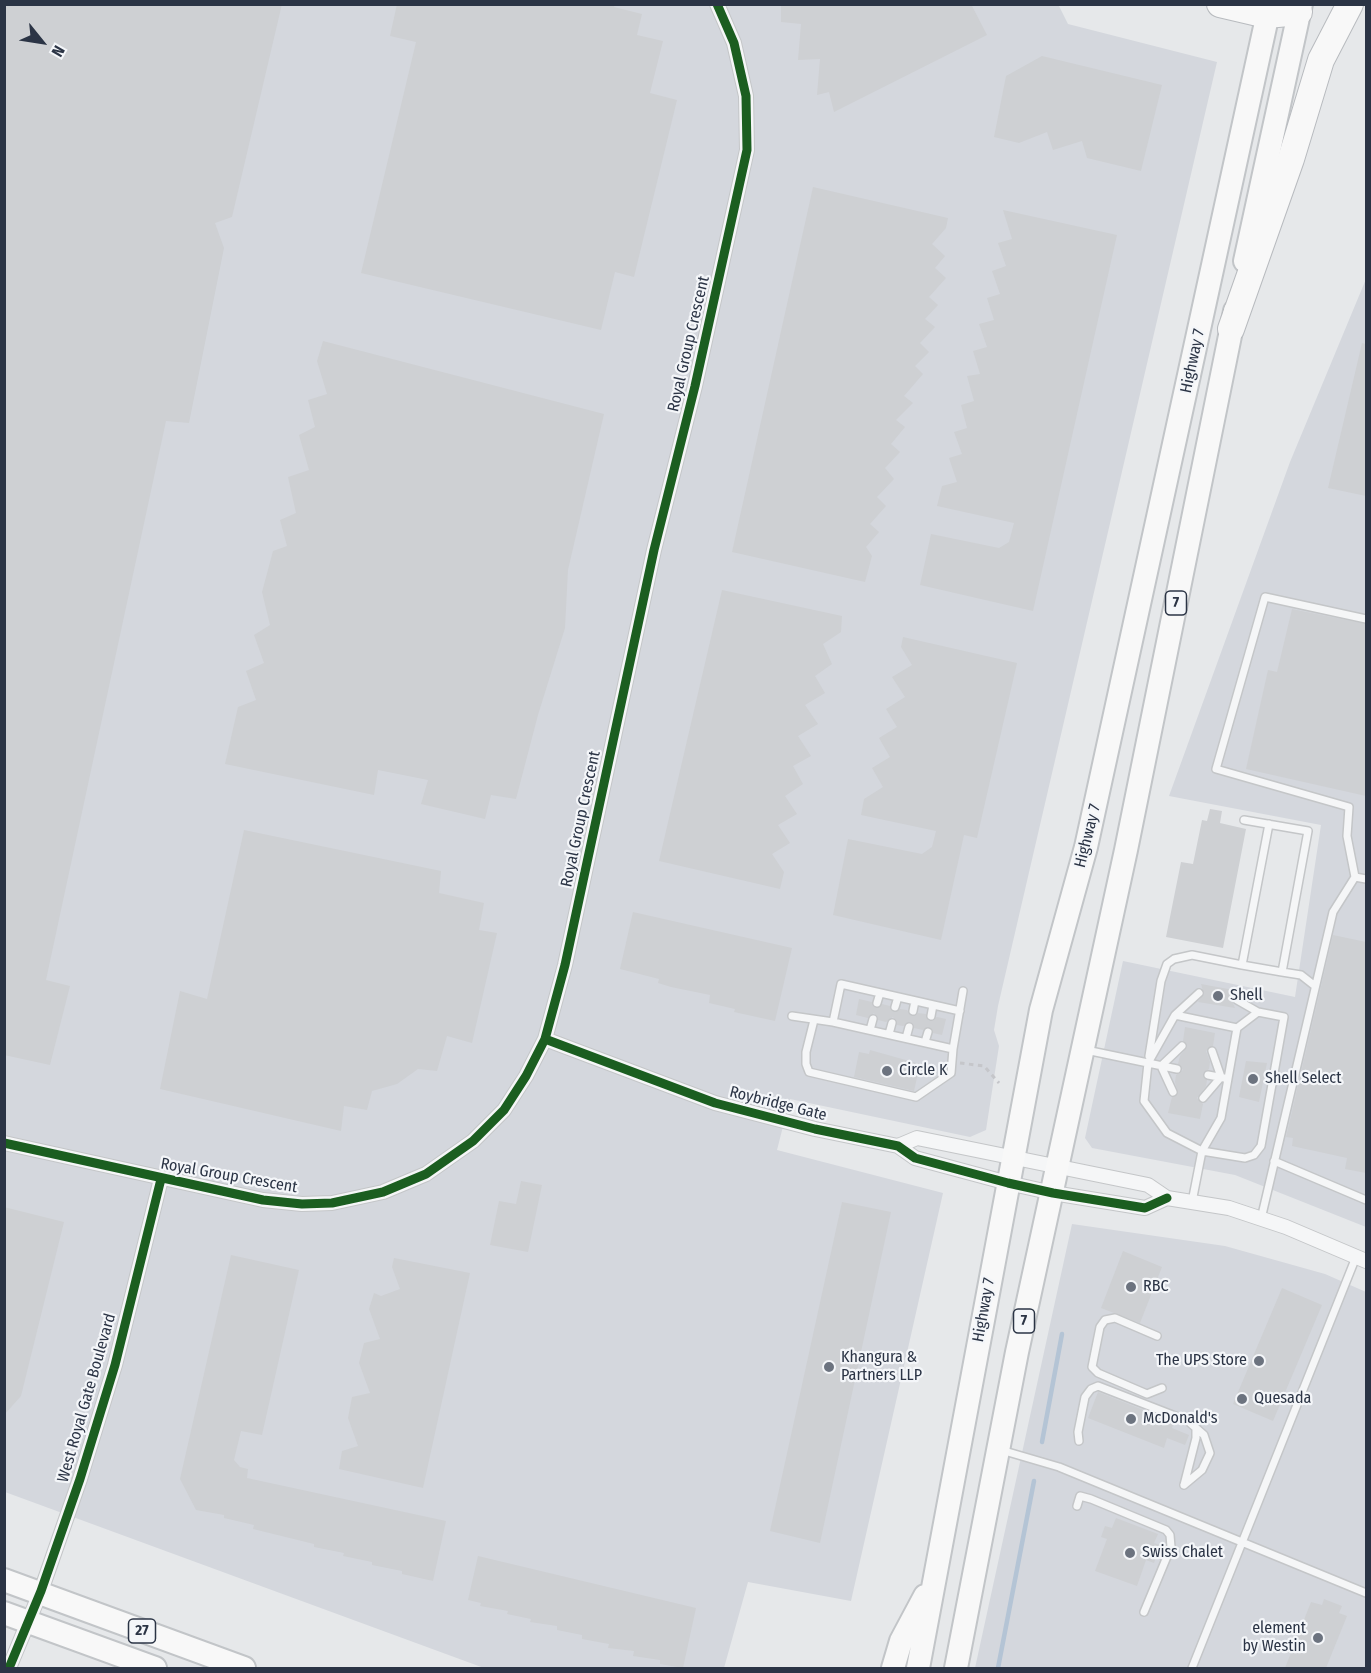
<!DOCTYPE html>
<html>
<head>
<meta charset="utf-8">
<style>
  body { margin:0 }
  #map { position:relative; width:1371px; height:1673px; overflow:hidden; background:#e6e8ea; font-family:"Fira Sans Condensed",sans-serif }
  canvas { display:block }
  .frame { position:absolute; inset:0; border:6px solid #2b3445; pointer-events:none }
  .north { position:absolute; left:12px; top:12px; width:60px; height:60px; -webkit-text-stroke:4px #f4f6f9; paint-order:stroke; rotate:120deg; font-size:16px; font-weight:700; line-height:24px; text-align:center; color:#2b3445 }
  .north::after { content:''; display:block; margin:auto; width:21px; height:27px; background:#2b3445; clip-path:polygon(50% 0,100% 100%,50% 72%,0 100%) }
</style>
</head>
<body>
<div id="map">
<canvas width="1371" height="1673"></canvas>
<div class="frame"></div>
<div class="north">N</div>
</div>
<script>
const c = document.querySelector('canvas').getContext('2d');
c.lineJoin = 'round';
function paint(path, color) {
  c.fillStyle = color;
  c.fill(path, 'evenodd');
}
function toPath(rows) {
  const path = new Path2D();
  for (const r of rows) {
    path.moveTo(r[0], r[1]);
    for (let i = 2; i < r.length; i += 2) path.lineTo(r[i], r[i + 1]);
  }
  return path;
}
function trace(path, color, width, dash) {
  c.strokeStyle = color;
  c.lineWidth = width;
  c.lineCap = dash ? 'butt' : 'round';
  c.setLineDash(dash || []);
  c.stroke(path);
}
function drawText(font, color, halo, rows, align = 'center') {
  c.font = font + ' "Fira Sans Condensed",sans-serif';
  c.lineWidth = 4.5;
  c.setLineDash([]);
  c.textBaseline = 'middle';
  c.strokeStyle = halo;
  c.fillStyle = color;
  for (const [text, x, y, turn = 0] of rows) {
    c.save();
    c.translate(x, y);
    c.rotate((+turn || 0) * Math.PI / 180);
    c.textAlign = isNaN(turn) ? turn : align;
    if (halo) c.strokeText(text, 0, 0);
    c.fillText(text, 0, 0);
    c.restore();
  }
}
paint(toPath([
  [1058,4,1068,24,1217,62,998,1006,994,1030,999,1046,986,1130,970,1137,790,1099,777,1150,943,1193,851,1601,748,1582,724,1668,484,1668,5,1492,4,5],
  [1366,279,1366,1227,1235,1175,1092,1148,1085,1138,1123,961,1295,997,1321,825,1169,796,1290,462],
  [1072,1224,1225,1246,1325,1274,1366,1292,1366,1668,975,1668]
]), '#d4d7dd');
trace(toPath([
  [1042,1442,1062,1334],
  [998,1668,1034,1481]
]), '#b4c4d5', 4.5);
paint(toPath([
  [4,4,282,4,232,217,215,223,224,248,189,423,166,421,46,980,70,986,50,1065,4,1055],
  [397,4,615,4,614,7,642,14,637,35,663,41,650,93,677,100,634,277,615,272,601,330,361,273,416,42,390,36],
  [781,4,971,4,987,35,834,112,829,92,817,95,820,59,798,60,801,24,781,22],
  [1042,56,1162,85,1141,171,1087,158,1082,141,1053,150,1047,132,1019,143,994,137,1006,76],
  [813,187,948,218,946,228,932,244,945,256,935,268,946,278,929,297,938,305,925,319,935,327,920,343,929,352,915,366,923,374,904,396,913,403,896,420,905,427,891,444,900,452,885,468,894,479,877,497,886,506,870,524,879,532,866,547,872,556,865,582,732,552],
  [1003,210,1117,235,1033,611,920,585,931,534,999,548,1009,542,1014,523,937,506,942,486,957,482,949,458,962,454,954,432,967,428,961,405,974,401,967,376,980,374,973,351,987,347,979,324,994,320,987,298,1000,294,992,271,1006,266,998,243,1012,239],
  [323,341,604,414,568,570,565,628,538,715,516,799,491,795,485,819,421,804,428,780,378,770,374,795,225,764,238,707,256,700,246,671,264,663,254,635,270,625,262,592,273,551,287,546,280,520,296,513,288,477,309,470,299,435,315,427,308,400,327,394,317,361],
  [1362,343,1366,344,1366,496,1328,488],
  [722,590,842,616,841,632,823,644,832,664,815,676,825,693,805,705,818,724,798,736,811,756,793,766,803,784,785,796,797,814,778,825,790,843,772,854,784,872,780,889,659,861],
  [1292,609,1366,624,1366,796,1246,769,1268,670,1277,672],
  [903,637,1017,663,977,838,964,835,941,940,833,915,848,839,922,854,932,847,936,831,861,815,864,799,883,787,872,768,890,757,879,738,897,727,886,709,905,697,892,677,912,665,901,647],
  [1210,809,1222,811,1220,823,1246,829,1223,948,1166,937,1181,862,1193,864,1202,820,1207,821],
  [244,830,441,871,439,893,484,903,479,930,497,933,472,1043,447,1036,437,1071,418,1069,397,1084,372,1091,367,1110,344,1106,341,1131,160,1089,180,991,207,999],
  [633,912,792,948,775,1021,734,1012,735,1009,709,1003,710,995,671,987,658,983,659,979,620,969],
  [1333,935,1366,942,1366,1173,1345,1169,1347,1158,1292,1146,1293,1138,1286,1137],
  [1201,984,1239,991,1231,999,1235,1008,1198,1002,1204,994],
  [859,999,872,1002,876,1008,882,1004,890,1006,894,1012,900,1009,907,1010,911,1016,918,1013,926,1014,929,1021,937,1017,946,1019,942,1035,933,1033,929,1027,923,1030,914,1028,910,1022,903,1026,897,1025,893,1017,886,1022,878,1020,874,1013,868,1018,856,1015],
  [1185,1027,1215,1033,1213,1046,1206,1051,1210,1062,1209,1069,1203,1073,1207,1080,1206,1086,1197,1098,1203,1104,1200,1119,1168,1113,1172,1097,1178,1093,1175,1082,1176,1075,1183,1070,1178,1064,1180,1056,1187,1047,1183,1041],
  [870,1050,920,1064,914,1091,854,1077,859,1052,869,1054],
  [1246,1061,1267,1063,1259,1102,1239,1097],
  [521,1181,542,1185,528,1252,490,1245,499,1201,516,1204],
  [842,1202,891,1212,820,1543,770,1531],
  [4,1207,64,1222,21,1396,4,1415],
  [1123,1251,1162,1267,1140,1323,1101,1308],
  [231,1255,299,1270,262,1435,241,1431,234,1460,240,1467,248,1469,247,1478,446,1521,433,1581,402,1574,402,1571,372,1565,372,1562,343,1556,344,1553,314,1547,314,1544,253,1529,254,1525,224,1518,224,1515,196,1510,180,1479],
  [394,1258,470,1273,423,1488,339,1469,342,1451,358,1446,348,1418,352,1397,370,1393,359,1363,364,1343,380,1339,369,1309,374,1293,381,1296,400,1289,392,1267],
  [1282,1288,1322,1305,1273,1421,1233,1404],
  [1098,1392,1174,1422,1172,1428,1189,1435,1185,1445,1167,1438,1164,1448,1088,1418],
  [1116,1518,1158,1534,1154,1543,1160,1545,1154,1563,1146,1560,1137,1586,1095,1571,1107,1539,1101,1537,1105,1526,1112,1528],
  [478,1556,696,1608,683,1668,660,1664,660,1660,633,1656,634,1651,608,1648,609,1644,582,1639,582,1635,557,1630,557,1626,530,1622,531,1619,507,1614,508,1611,480,1606,481,1603,468,1600],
  [1324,1599,1342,1606,1339,1613,1347,1616,1326,1668,1285,1668,1311,1602,1322,1605]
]), '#ced0d3');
const lane = toPath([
  [1355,877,1366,879],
  [1242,965,1282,972,1308,831,1244,820],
  [1282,972,1301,975,1315,986],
  [1237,1000,1258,1012],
  [877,1003,880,993],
  [895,1007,898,997],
  [913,1011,915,1001],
  [1175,1015,1199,993],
  [792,1016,833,1022,953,1049,963,991],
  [931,1016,933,1005],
  [814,1020,806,1052,806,1064,809,1072,916,1097,951,1073,953,1049],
  [833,1022,841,984,960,1011],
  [870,1030,873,1019],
  [889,1034,892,1023],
  [906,1038,909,1027],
  [925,1042,928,1032],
  [1086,1050,1148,1063,1144,1101,1167,1133,1202,1151,1192,1202],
  [1149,1056,1161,981,1167,964,1174,959,1192,955,1242,965,1269,824],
  [1148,1063,1175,1015,1237,1028,1221,1118,1202,1151,1245,1158,1254,1155,1261,1146,1284,1017,1258,1012,1237,1028],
  [1148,1063,1177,1069],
  [1208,1075,1224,1078],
  [1173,1092,1161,1066,1182,1046],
  [1203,1098,1221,1077,1212,1051],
  [1274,1161,1366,1200],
  [1261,1219,1333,912,1355,877,1347,836,1349,807,1216,769,1265,597,1366,619],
  [1157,1336,1115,1318,1105,1320,1100,1327,1092,1367,1098,1373,1147,1394,1162,1388],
  [1079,1441,1078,1432,1085,1397,1091,1389,1098,1386,1188,1421,1204,1435,1210,1453,1202,1470,1184,1485],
  [1001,1450,1059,1467,1366,1593],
  [1184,1485,1196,1438,1196,1428],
  [1077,1506,1080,1496,1091,1499,1166,1530,1170,1535,1171,1547,1144,1612],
  [1192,1668,1356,1257]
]);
const street = toPath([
  [545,1039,715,1103,815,1129,898,1146,915,1158,1008,1183,1053,1193,1145,1208,1167,1198],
  [4,1143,263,1200,302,1204,332,1203,383,1192,426,1174,473,1141,504,1110,526,1076,545,1039,565,965,654,550,695,386,747,150,746,96,734,43,717,4],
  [898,1146,917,1138,1148,1185,1167,1198,1229,1208,1286,1227,1366,1261],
  [9,1668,41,1591,80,1479,115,1365,161,1179]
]);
const primary = toPath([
  [1245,261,1301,4],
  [4,1580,244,1668],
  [4,1613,155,1668],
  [893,1668,901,1641,925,1596],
  [918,1668,1041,1010,1086,847,1270,4],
  [956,1668,1017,1352,1126,850,1235,311]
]);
const highway = toPath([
  [1220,4,1267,15,1299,12],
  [1231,329,1291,159,1321,60,1350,4]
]);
trace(lane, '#c4c6c8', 10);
trace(street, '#c4c6c8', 16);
trace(primary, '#c2c5c8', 26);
trace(highway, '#b8bbbf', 28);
trace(toPath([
  [960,1063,984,1066,999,1083]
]), '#c5c6ca', 3, [4.5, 4.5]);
trace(lane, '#f5f6f7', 7);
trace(street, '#f5f6f7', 14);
trace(primary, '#f8f8f8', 22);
trace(highway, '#f8f8f8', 26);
trace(toPath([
  [545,1039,715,1103,815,1129,898,1146,915,1158,1008,1183,1053,1193,1145,1208,1167,1198],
  [4,1143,263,1200,302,1204,332,1203,383,1192,426,1174,473,1141,504,1110,526,1076,545,1039,565,965,654,550,695,386,747,150,746,96,734,43,717,4],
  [9,1668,41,1591,80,1479,115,1365,161,1179]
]), '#1b5e20', 9);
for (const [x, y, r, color] of [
  [1218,996,6,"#6c737f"],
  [887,1071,6,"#6c737f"],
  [1253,1079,6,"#6c737f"],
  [1131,1287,6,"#6c737f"],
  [1259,1361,6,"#6c737f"],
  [829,1367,6,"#6c737f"],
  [1242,1399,6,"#6c737f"],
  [1131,1419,6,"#6c737f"],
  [1130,1553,6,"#6c737f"],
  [1318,1638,6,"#6c737f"]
]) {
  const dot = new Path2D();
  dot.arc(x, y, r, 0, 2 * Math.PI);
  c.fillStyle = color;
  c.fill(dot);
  trace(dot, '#f4f6f9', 2);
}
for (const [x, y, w] of [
  [1176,603,21],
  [1024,1321,21],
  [142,1631,27]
]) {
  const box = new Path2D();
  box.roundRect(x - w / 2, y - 12, w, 24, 4.5);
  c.fillStyle = '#f4f6f9';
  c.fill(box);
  trace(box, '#2b3445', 1.5);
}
drawText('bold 15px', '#2b3445', null, [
  ["7",1176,603],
  ["7",1024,1321],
  ["27",142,1631]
]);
drawText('16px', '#2b3445', '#f4f6f9', [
  ["Royal Group Crescent",689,344,-77],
  ["Highway 7",1193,361,-78],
  ["Royal Group Crescent",581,819,-78],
  ["Highway 7",1088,836,-76],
  ["Roybridge Gate",778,1104,14],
  ["Royal Group Crescent",229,1176,10],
  ["Highway 7",984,1310,-80],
  ["West Royal Gate Boulevard",87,1398,-74]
]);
drawText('16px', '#2b3445', '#f4f6f9', [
  ["Shell",1230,996],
  ["Circle K",899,1071],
  ["Shell Select",1265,1079],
  ["RBC",1143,1287],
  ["Khangura &",841,1358],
  ["Partners LLP",841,1376],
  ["The UPS Store",1247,1361,"right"],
  ["Quesada",1254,1399],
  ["McDonald's",1143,1419],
  ["Swiss Chalet",1142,1553],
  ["element",1306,1629,"right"],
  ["by Westin",1306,1647,"right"]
], 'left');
</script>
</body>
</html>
